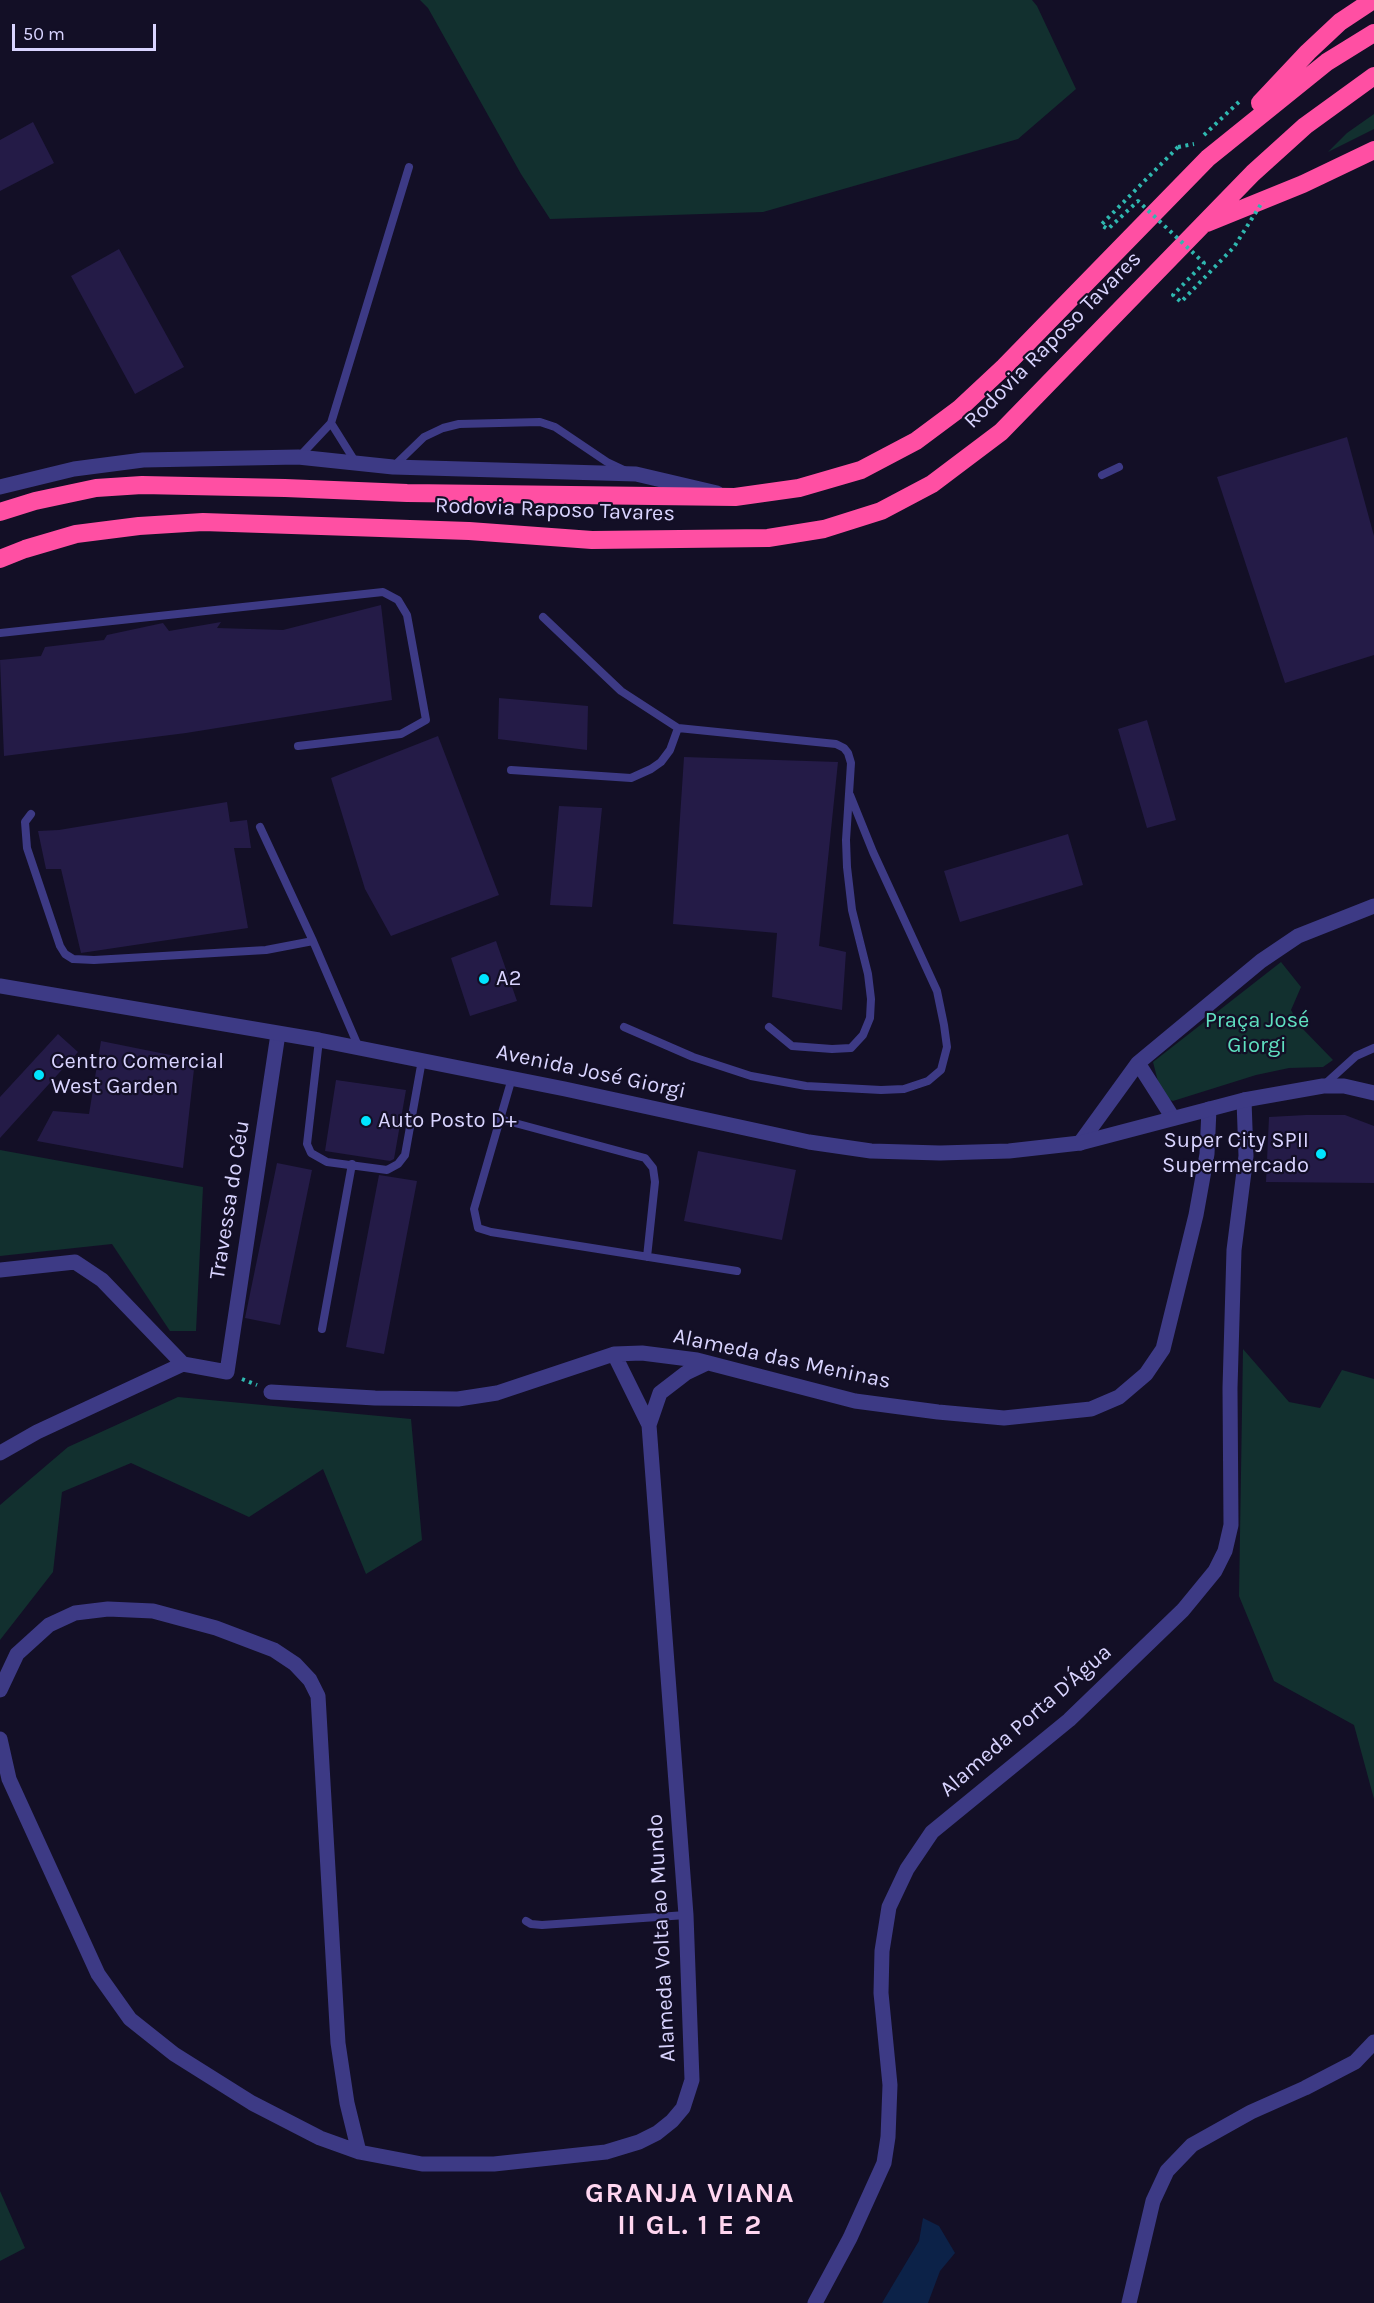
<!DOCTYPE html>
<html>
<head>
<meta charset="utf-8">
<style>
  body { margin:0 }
  #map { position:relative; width:1374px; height:2303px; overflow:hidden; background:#130f26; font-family:Karla,sans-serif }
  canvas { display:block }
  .scale { position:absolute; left:12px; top:24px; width:144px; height:27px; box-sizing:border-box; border:3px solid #d9d4ff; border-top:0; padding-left:8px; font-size:18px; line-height:21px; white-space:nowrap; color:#d9d4ff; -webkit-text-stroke:4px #130f26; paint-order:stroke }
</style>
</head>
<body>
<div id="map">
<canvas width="1374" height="2303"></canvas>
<div class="scale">50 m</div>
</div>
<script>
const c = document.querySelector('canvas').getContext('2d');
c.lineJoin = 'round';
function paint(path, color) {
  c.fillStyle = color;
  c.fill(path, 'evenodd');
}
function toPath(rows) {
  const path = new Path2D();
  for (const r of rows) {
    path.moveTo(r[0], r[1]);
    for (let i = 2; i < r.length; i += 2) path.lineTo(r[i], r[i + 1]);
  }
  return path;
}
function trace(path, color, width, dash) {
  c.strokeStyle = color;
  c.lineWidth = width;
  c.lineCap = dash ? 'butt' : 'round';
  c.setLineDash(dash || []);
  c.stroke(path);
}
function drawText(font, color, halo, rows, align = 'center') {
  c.font = font + ' Karla,sans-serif';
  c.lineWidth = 4.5;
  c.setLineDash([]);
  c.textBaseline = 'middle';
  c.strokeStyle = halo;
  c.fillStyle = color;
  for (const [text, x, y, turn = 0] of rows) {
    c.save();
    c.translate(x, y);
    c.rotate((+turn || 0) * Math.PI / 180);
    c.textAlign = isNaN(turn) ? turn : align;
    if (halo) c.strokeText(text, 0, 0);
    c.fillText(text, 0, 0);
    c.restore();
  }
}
paint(toPath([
  [420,0,1032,0,1037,6,1076,89,1018,139,763,212,550,219,521,174,428,8],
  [1374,114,1374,129,1328,152,1347,133],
  [1281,962,1301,987,1291,1010,1300,1026,1333,1060,1323,1067,1289,1068,1256,1075,1173,1101,1162,1097,1153,1062],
  [0,1150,203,1187,196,1331,170,1331,112,1244,0,1256],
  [1243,1349,1289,1402,1320,1408,1342,1370,1374,1379,1374,1799,1354,1725,1274,1681,1239,1596],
  [178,1397,411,1419,422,1540,366,1574,323,1469,249,1517,131,1463,62,1492,53,1572,0,1640,0,1505,68,1447],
  [0,2191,25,2248,0,2261]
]), '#12302f');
paint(toPath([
  [923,2218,939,2226,955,2253,940,2271,928,2303,882,2303,919,2241]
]), '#0c2248');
paint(toPath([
  [33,122,54,163,0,191,0,140],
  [119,249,184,367,135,394,71,276],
  [1347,437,1374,536,1374,655,1285,683,1217,477],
  [381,605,392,700,186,733,4,756,0,660,41,656,45,647,104,640,107,635,163,623,169,631,221,622,217,628,283,630],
  [499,698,588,706,587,750,498,739],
  [1147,720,1176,820,1147,828,1118,729],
  [438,736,499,895,391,936,365,889,331,778],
  [684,757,838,762,819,946,846,952,842,1010,772,997,777,933,673,924],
  [227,802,230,822,247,820,251,848,234,848,248,928,81,953,61,869,46,869,38,831,59,830],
  [559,806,602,808,592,907,550,905],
  [1068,834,1083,885,960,922,944,871],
  [496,941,517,1001,470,1016,451,958],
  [58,1034,78,1052,0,1138,0,1097],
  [101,1041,195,1060,183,1168,37,1141,53,1111,89,1114],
  [336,1080,406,1090,394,1159,390,1161,325,1151],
  [1306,1115,1345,1115,1374,1126,1374,1183,1266,1182,1269,1117],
  [698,1151,796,1170,782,1240,684,1221],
  [277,1163,312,1170,280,1325,245,1318],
  [379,1175,417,1181,384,1354,346,1347]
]), '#241b47');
trace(toPath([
  [1204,135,1242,99],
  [1178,147,1194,144],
  [242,1379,257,1385]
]), '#2fb8b0', 4, [3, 4.5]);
trace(toPath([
  [331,423,356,463],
  [299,457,331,423,409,167],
  [393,467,424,437,443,428,459,424,540,422,555,427,607,462,624,470],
  [1102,475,1119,467],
  [543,617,621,691,678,728],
  [0,633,383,592,398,600,407,615,426,720,401,734,298,746],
  [511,770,631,778,651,769,661,762,670,750,678,728,836,744,844,748,848,753,851,763,846,840,847,867,852,910,868,974,871,999,870,1018,863,1035,851,1048,832,1049,792,1046,769,1027],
  [31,814,25,822,27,848,60,946,65,954,73,959,94,960,266,950,313,941,260,827],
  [313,941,359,1048],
  [624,1027,693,1057,751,1076,806,1086,881,1090,904,1089,928,1081,941,1070,947,1047,944,1025,937,991,873,852,850,795],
  [319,1040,307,1144,311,1153,327,1162,387,1170,398,1164,405,1155,422,1060],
  [512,1078,474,1209,478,1228,491,1232,737,1271],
  [1324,1085,1356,1056,1374,1048],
  [500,1119,645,1158,653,1168,655,1182,647,1257],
  [322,1329,352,1164],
  [526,1921,531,1924,542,1925,686,1915]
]), '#3d3a85', 8);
trace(toPath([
  [1138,1063,1173,1118],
  [1080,1143,1138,1063,1261,961,1298,936,1374,906],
  [0,1270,75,1262,102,1280,183,1364],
  [271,1392,375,1398,458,1399,497,1393,614,1354,642,1353,697,1360,855,1401,938,1412,1004,1418,1091,1409,1119,1397,1146,1374,1163,1349,1196,1215,1207,1154,1209,1109],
  [649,1425,660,1393,686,1373,707,1363],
  [0,1453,37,1432,183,1364,227,1372,278,1034],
  [0,1690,17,1654,49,1625,75,1613,108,1609,153,1611,216,1628,274,1650,295,1664,310,1680,318,1696,338,2043,347,2103,359,2152],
  [0,1739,9,1779,98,1974,130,2019,174,2054,252,2103,320,2138,359,2152,422,2164,494,2164,606,2152,639,2142,657,2133,672,2121,683,2108,692,2080,686,1915,649,1425,614,1354],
  [815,2303,850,2238,884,2163,888,2137,890,2085,881,1993,882,1951,889,1907,907,1869,932,1832,1069,1720,1183,1610,1215,1571,1225,1551,1231,1525,1230,1388,1234,1250,1246,1156,1244,1100],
  [1129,2303,1153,2201,1167,2171,1192,2145,1251,2112,1305,2088,1355,2062,1374,2042]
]), '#3d3a85', 15);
trace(toPath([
  [0,487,74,469,143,460,298,457,393,467,636,474,717,493],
  [0,986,319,1040,565,1089,809,1142,871,1151,940,1153,1009,1151,1080,1143,1244,1100,1323,1086,1344,1086,1374,1093]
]), '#3d3a85', 15);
trace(toPath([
  [1260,103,1308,52,1340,22,1373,0],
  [1207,223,1303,184,1374,150],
  [0,512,35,501,96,488,142,485,285,488,407,493,735,497,799,488,861,470,916,441,959,409,1004,367,1208,158,1327,62,1374,33],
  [0,559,25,549,76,534,139,526,203,522,469,531,592,540,768,538,824,529,881,511,932,484,1001,432,1253,173,1305,126,1374,76]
]), '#ff4fa3', 18);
trace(toPath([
  [1178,147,1101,225,1108,229,1138,201,1204,263,1173,295,1181,302,1234,247,1263,201]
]), '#2fb8b0', 4, [3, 4.5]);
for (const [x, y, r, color] of [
  [484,979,6,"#00e5ff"],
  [39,1075,6,"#00e5ff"],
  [366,1121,6,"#00e5ff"],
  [1321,1154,6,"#00e5ff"]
]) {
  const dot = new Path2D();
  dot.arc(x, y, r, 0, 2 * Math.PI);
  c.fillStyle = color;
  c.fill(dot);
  trace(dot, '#130f26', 2);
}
drawText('22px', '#d9d4ff', '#130f26', [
  ["Rodovia Raposo Tavares",1053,340,-45],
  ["Rodovia Raposo Tavares",555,510,2],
  ["Avenida José Giorgi",591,1072,12],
  ["Travessa do Céu",230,1200,-81],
  ["Alameda das Meninas",782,1359,12],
  ["Alameda Porta D'Água",1026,1721,-41],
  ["Alameda Volta ao Mundo",662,1938,-93]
]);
drawText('22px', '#d9d4ff', '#130f26', [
  ["A2",496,979],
  ["Centro Comercial",51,1062],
  ["West Garden",51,1087],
  ["Auto Posto D+",378,1121],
  ["Super City SPII",1309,1141,"right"],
  ["Supermercado",1309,1166,"right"]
], 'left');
drawText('22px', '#5fe0c0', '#130f26', [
  ["Praça José",1257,1021],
  ["Giorgi",1257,1046]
]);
c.letterSpacing = '1.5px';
drawText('bold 28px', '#ffd6f0', '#130f26', [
  ["GRANJA VIANA",690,2194],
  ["II GL. 1 E 2",690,2226]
]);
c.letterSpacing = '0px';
</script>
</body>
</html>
